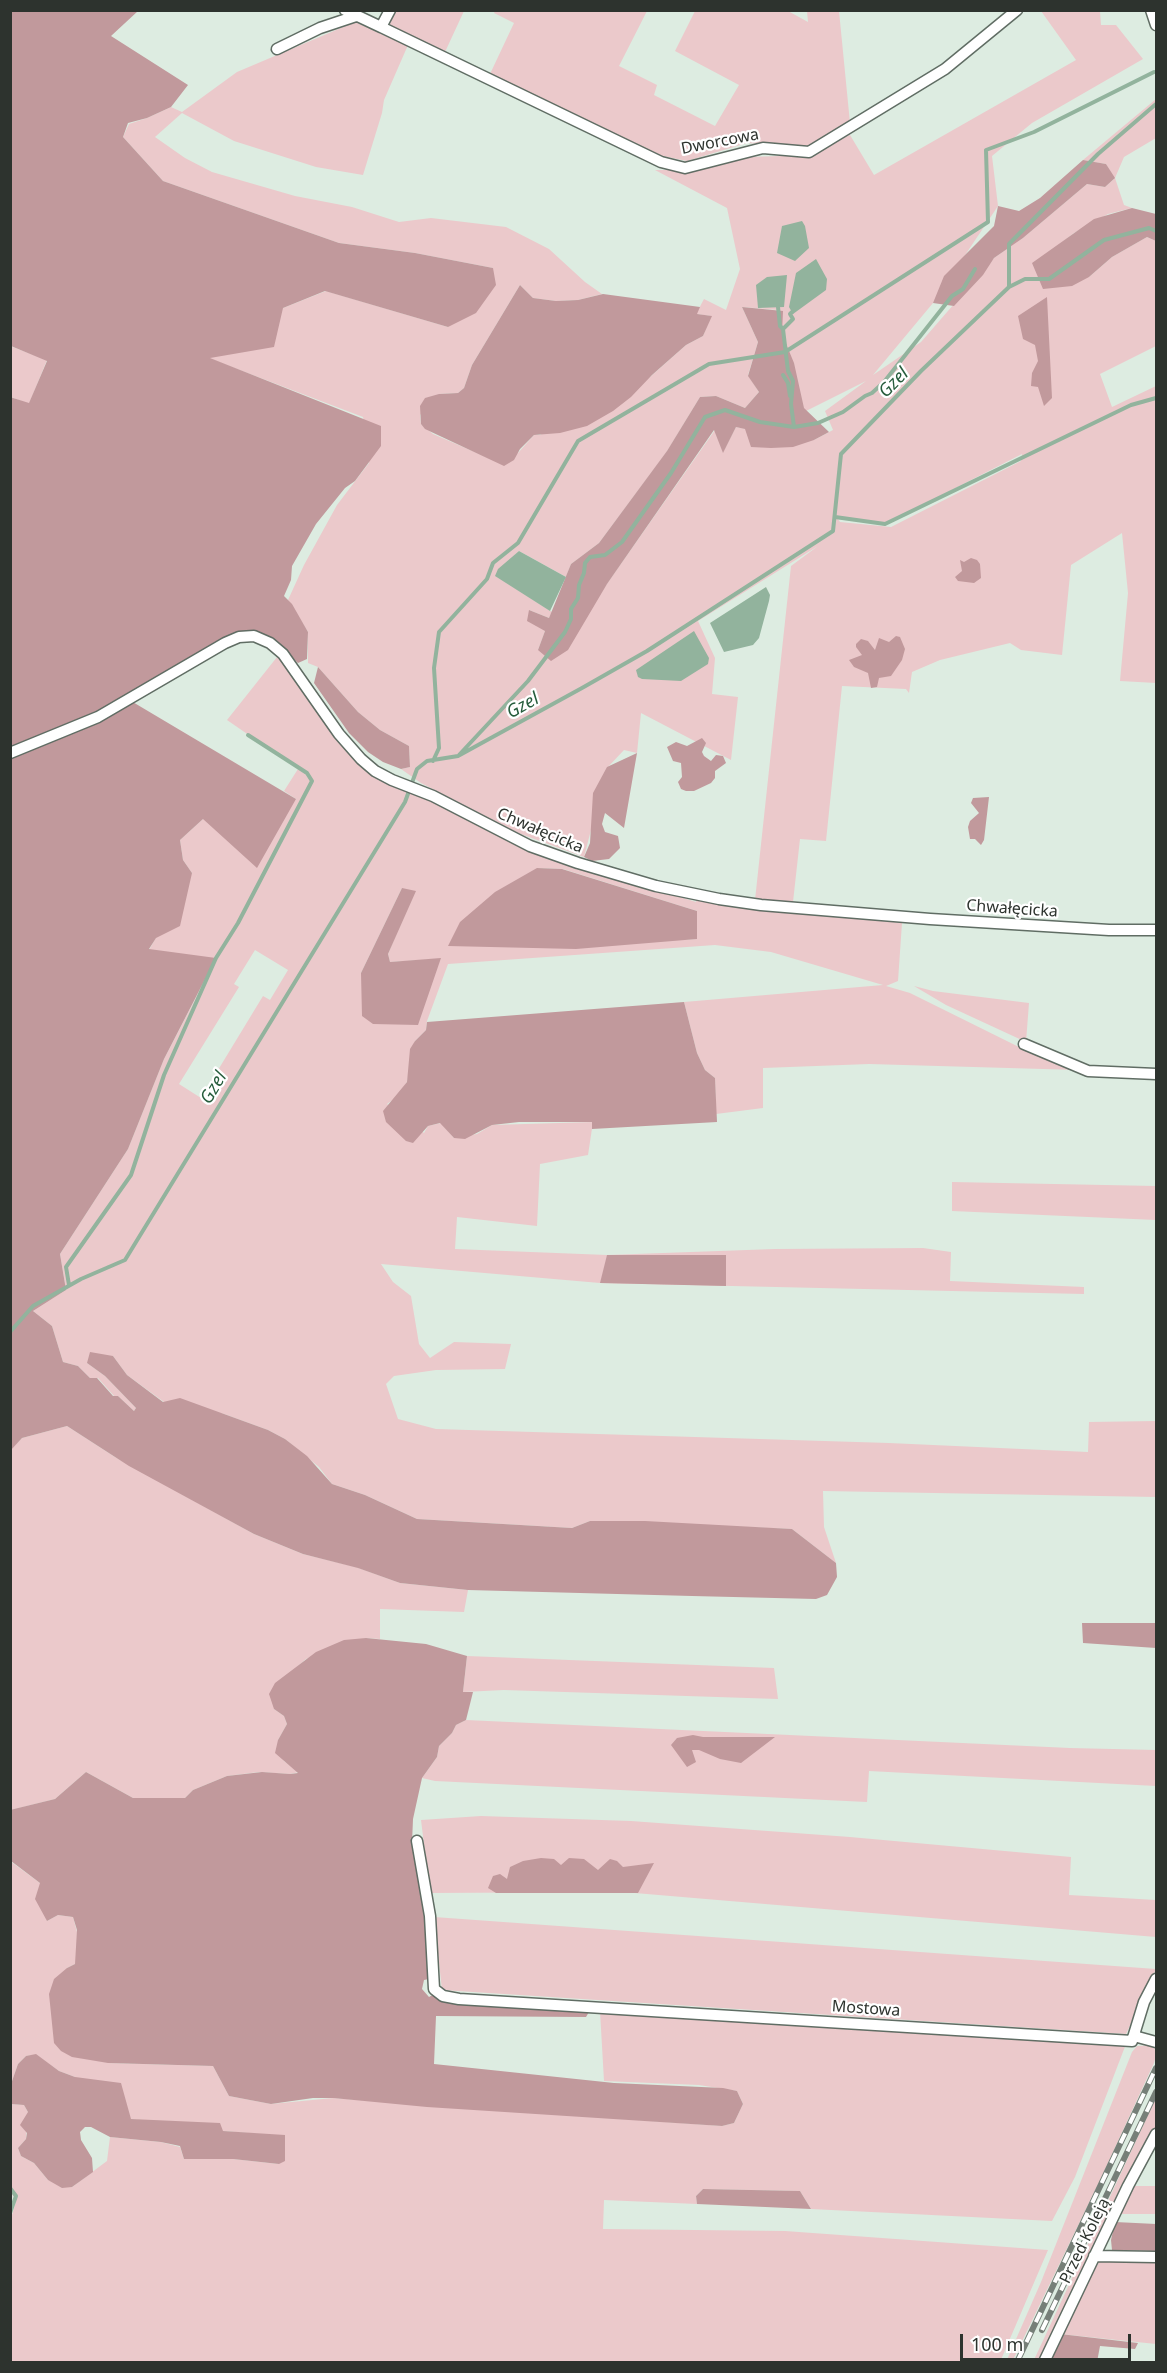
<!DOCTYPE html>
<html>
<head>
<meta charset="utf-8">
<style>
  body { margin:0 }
  #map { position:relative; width:1167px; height:2373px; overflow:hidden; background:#ddece1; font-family:"Noto Sans",sans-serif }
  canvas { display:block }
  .frame { position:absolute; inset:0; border:12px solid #2d332e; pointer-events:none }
  .scale { position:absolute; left:960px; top:2334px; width:171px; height:27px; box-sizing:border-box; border:3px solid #2d332e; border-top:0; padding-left:8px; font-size:18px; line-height:21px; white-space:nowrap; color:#2d332e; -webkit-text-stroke:4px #fff; paint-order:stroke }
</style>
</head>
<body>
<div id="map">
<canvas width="1167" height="2373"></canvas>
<div class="frame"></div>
<div class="scale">100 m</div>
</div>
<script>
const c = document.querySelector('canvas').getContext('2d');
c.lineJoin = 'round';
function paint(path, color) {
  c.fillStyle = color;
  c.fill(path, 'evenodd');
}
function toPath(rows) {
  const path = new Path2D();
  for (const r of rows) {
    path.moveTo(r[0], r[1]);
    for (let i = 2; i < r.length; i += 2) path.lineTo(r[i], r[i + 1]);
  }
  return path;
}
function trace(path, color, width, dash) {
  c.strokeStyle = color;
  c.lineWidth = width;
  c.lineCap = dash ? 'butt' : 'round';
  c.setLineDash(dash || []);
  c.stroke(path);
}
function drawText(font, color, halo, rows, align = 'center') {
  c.font = font + ' "Noto Sans",sans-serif';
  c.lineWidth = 4.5;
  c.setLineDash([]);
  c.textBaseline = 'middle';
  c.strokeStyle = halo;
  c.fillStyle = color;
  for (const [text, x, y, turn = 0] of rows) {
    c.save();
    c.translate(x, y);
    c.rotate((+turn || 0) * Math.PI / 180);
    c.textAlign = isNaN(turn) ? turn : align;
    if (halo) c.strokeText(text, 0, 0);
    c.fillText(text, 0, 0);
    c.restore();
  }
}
paint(toPath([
  [394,11,464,11,445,52,392,28,389,23],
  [495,11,647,11,619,66,657,85,654,95,715,126,739,85,675,51,695,11,788,11,808,22,807,11,839,11,850,123,814,145,793,147,747,143,687,161,653,154,611,132,490,74,514,23,494,13],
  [1041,11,1100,11,1101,25,1116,25,1143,59,1032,123,992,156,998,206,933,303,873,375,921,342,994,258,1023,238,1087,184,1105,187,1114,179,1106,164,1083,160,1156,99,1156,138,1124,157,1115,178,1124,205,1132,208,1108,214,1074,233,1055,248,1089,277,1112,257,1147,237,1156,241,1156,346,1100,374,1112,407,1156,386,1156,683,1120,681,1128,593,1122,533,1071,565,1062,655,1021,650,1010,643,940,660,912,672,909,693,906,689,842,686,826,841,800,839,793,902,755,900,791,566,818,546,698,621,715,658,712,694,738,697,731,760,641,713,637,753,624,750,607,768,584,857,518,833,421,783,401,769,410,767,409,746,380,730,358,712,318,667,308,663,308,632,288,600,304,565,337,505,369,463,363,417,208,358,283,308,326,291,448,327,493,268,415,253,339,243,163,181,123,137,129,124,147,118,171,107,182,112,237,72,355,22,408,45,384,100,382,113,363,175,316,167,234,141,182,113,155,137,185,158,212,172,295,196,352,207,399,222,431,218,506,227,549,249,585,282,602,294,578,300,556,301,533,298,520,285,472,365,464,388,458,393,439,394,420,415,421,424,433,434,491,459,518,453,534,435,540,435,650,377,686,345,703,336,711,316,696,314,704,299,726,310,740,269,727,208,655,170,684,170,722,165,747,157,815,155,835,141,850,135,874,175,1076,60],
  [742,307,778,310,802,413,866,381,825,411,833,430,814,440,736,427,723,452,715,430,599,595,538,650,545,631,529,610,549,618,552,612,496,576,519,551,566,577,571,564,599,543,666,453,700,397,716,396,745,408,759,392,748,375,758,342],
  [1022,454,1021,461,891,527,840,522,838,519,885,524],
  [10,346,47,360,29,404,11,397],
  [281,652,368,769,442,803,473,823,519,846,696,902,697,898,725,904,902,923,898,981,886,986,910,993,1021,1048,1078,1070,869,1064,763,1068,763,1108,716,1114,715,1078,705,1070,697,1053,684,1002,883,985,771,952,715,945,448,964,427,1021,426,1030,415,1041,407,1082,397,1097,387,1104,424,1133,428,1126,441,1123,454,1138,477,1134,492,1125,593,1122,588,1155,540,1164,537,1226,457,1217,455,1249,607,1255,775,1249,923,1248,951,1252,950,1281,1084,1287,1084,1294,600,1283,381,1264,393,1282,411,1296,419,1344,430,1358,454,1342,511,1344,505,1369,436,1370,394,1376,386,1384,398,1419,436,1429,889,1443,1088,1452,1089,1422,1156,1421,1156,1497,823,1491,824,1527,836,1563,792,1529,590,1521,572,1528,417,1519,365,1495,332,1484,319,1467,285,1439,268,1430,224,1414,164,1402,127,1375,113,1356,87,1363,105,1376,136,1408,134,1411,118,1396,114,1396,98,1378,90,1378,78,1366,63,1362,52,1326,33,1311,66,1290,60,1254,128,1149,164,1059,216,959,149,950,192,873,183,860,180,840,203,819,296,799,284,791,298,769,227,720],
  [537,868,563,869,697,911,697,939,656,941],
  [402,888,399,927,388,954,390,962,441,959,361,973],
  [255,950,288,970,270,1000,263,996,201,1098,179,1084,239,987,234,984],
  [914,986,933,991,1029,1003,1026,1042,946,1005],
  [952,1182,1156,1186,1156,1220,952,1211],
  [67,1426,115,1457,254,1534,303,1554,356,1567,400,1583,468,1590,464,1612,380,1609,380,1639,366,1638,306,1659,296,1668,274,1709,284,1716,287,1724,278,1740,284,1761,299,1772,290,1774,259,1772,227,1776,193,1790,185,1798,133,1798,86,1772,55,1799,11,1810,10,1450,22,1438],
  [467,1656,774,1668,778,1699,504,1690,463,1692],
  [466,1720,1070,1748,1156,1750,1156,1786,869,1771,867,1802,435,1781,422,1778,437,1757,439,1746,452,1733,456,1725],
  [481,1816,631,1821,850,1837,1071,1857,1069,1895,1156,1900,1156,1937,623,1892,430,1893,421,1820],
  [10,1861,40,1883,47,1921,58,1915,73,1917,77,1932,77,1958,75,1964,67,1968,108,2063,213,2066,229,2096,271,2104,333,2098,722,2126,734,2123,743,2104,737,2091,699,2085,604,2081,600,2011,1126,2044,1075,2177,1052,2221,811,2209,800,2191,703,2189,696,2196,697,2204,604,2200,603,2229,785,2231,1048,2250,1000,2362,11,2362,10,2221,16,2202,11,2192,11,2104,24,2105,28,2112,26,2139,18,2148,21,2156,34,2163,48,2180,72,2187,107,2161,110,2137,161,2142,180,2147,184,2159,233,2159,279,2164,285,2136,223,2131,131,2119,75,2077,59,2071,36,2055,26,2056,18,2064,11,2084],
  [434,1917,1156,1969,1126,2034,442,1990],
  [1154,2045,1156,2056,1154,2063,1101,2178,1012,2362,1006,2362,1041,2282,1132,2052,1137,2046],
  [1156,2098,1156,2128,1040,2362,1033,2362],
  [1135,2186,1156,2186,1156,2214,1120,2214],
  [1156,2261,1156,2344,1060,2334,1099,2262]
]), '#ebc9cb');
paint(toPath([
  [11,11,138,11,111,36,188,85,171,107,147,118,128,123,123,137,163,181,339,243,415,253,493,268,496,285,476,313,448,327,325,291,283,308,274,347,210,358,381,426,381,446,355,481,345,488,316,524,292,566,291,580,284,596,292,604,308,632,307,659,298,663,270,638,252,633,126,698,296,799,257,868,203,819,180,840,183,860,192,873,180,926,156,938,149,949,216,958,164,1059,128,1149,60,1254,66,1290,33,1311,52,1326,63,1362,78,1366,90,1378,97,1378,113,1396,118,1396,134,1411,136,1408,105,1376,87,1363,90,1352,113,1356,127,1375,163,1402,180,1398,268,1430,285,1439,307,1456,332,1484,365,1495,417,1519,572,1528,590,1521,645,1521,792,1529,836,1563,837,1577,827,1595,816,1599,692,1596,468,1590,400,1583,358,1568,303,1554,254,1534,129,1466,67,1426,22,1438,11,1450,10,397,29,403,47,361,11,346],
  [1083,160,1106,164,1115,178,1105,187,1087,184,1023,238,994,258,983,275,954,306,933,303,944,276,994,226,998,206,1019,211,1040,198],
  [1132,208,1156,214,1156,241,1147,237,1112,257,1089,277,1072,286,1043,289,1032,263,1094,219],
  [520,285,533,298,556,301,578,300,603,294,700,307,697,314,712,316,703,336,686,345,652,375,631,397,613,411,587,426,560,433,534,435,520,449,514,460,504,466,425,429,421,424,420,406,425,398,439,394,458,393,464,388,472,365],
  [1047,297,1052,398,1044,406,1038,387,1031,386,1032,373,1038,361,1035,345,1023,339,1018,316],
  [742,307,783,311,782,334,794,363,804,408,829,432,814,440,793,447,771,448,751,447,745,429,736,427,723,453,714,430,607,584,568,650,551,661,538,650,545,631,527,621,529,610,549,618,571,564,599,543,667,451,700,397,716,396,745,408,759,392,748,376,758,342],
  [971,558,977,560,980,564,981,578,974,583,958,581,955,577,962,571,960,560,964,562],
  [896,636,900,637,905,649,902,660,891,676,879,678,877,687,871,688,868,673,854,667,849,660,862,655,856,647,856,644,861,639,868,641,875,650,879,638,889,642],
  [318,667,358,712,380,730,409,746,410,767,401,769,383,762,368,752,349,733,314,683],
  [702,738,706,743,702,752,704,756,711,761,716,755,723,756,726,763,715,771,715,778,711,783,694,791,686,791,681,789,678,782,682,777,681,763,673,761,667,747,676,742,687,746],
  [637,753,624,828,605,813,602,824,605,832,618,836,620,848,609,859,592,861,584,857,590,843,593,793,607,767],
  [989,797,984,840,981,845,975,839,970,839,968,827,970,821,979,813,971,803,973,798],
  [537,868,562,869,697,911,697,939,576,949,448,946,460,922,495,892],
  [402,888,416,891,388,954,390,962,441,958,418,1025,373,1024,362,1016,361,973],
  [684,1002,697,1053,705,1070,715,1078,717,1122,592,1129,592,1122,519,1122,492,1125,465,1139,454,1138,440,1123,428,1126,413,1143,406,1141,386,1122,383,1111,407,1082,410,1049,415,1041,426,1030,427,1022],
  [607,1255,726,1255,726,1286,600,1283],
  [1082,1623,1156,1623,1156,1648,1083,1643],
  [366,1638,426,1644,467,1656,463,1692,473,1692,466,1720,456,1725,452,1733,439,1746,437,1757,422,1778,413,1819,412,1843,425,1897,429,1979,424,1980,422,1989,429,1997,436,1993,589,2012,586,2017,436,2016,434,2064,614,2083,723,2088,737,2091,743,2104,734,2123,722,2126,427,2107,333,2098,313,2098,271,2104,229,2096,213,2066,108,2063,72,2057,61,2051,54,2043,49,1994,54,1979,67,1968,75,1964,77,1930,73,1917,58,1915,47,1921,35,1899,40,1883,11,1861,10,1810,55,1799,86,1772,133,1798,185,1798,193,1790,227,1776,262,1772,290,1774,298,1773,275,1753,278,1740,287,1724,284,1716,274,1709,269,1694,275,1683,316,1652,344,1640],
  [693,1735,703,1737,775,1737,741,1763,720,1759,699,1750,692,1750,696,1762,687,1767,671,1745,677,1738],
  [541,1858,554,1859,561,1865,569,1858,584,1859,598,1870,610,1859,617,1861,623,1867,654,1863,638,1893,496,1893,488,1888,493,1876,500,1874,507,1879,510,1867,523,1861],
  [36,2054,59,2071,75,2077,121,2083,131,2119,220,2123,223,2131,285,2135,285,2161,279,2164,233,2159,184,2159,180,2146,161,2142,110,2137,91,2127,85,2127,80,2132,81,2140,92,2158,93,2172,72,2187,62,2188,48,2180,34,2163,21,2156,18,2148,26,2139,27,2133,20,2125,28,2112,24,2105,11,2104,11,2084,18,2064,26,2056],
  [703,2189,800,2191,811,2209,697,2204,696,2196],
  [1115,2222,1156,2224,1156,2251,1112,2250,1111,2240],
  [1060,2334,1138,2343,1135,2349,1100,2346,1097,2362,1106,2362,1047,2362]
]), '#c1999c');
paint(toPath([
  [802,221,805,226,809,248,795,261,777,253,782,226],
  [816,259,827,279,826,290,793,314,789,307,796,273],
  [787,275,784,307,758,308,756,285,767,277],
  [519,551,566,577,550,611,495,576,498,569],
  [766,587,770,595,769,601,759,638,753,645,724,652,710,623],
  [694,631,709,658,708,664,681,681,642,679,638,677,636,670]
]), '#92b39d');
trace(toPath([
  [1009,287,1009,244,1098,154,1156,104],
  [778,307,780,326,783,329],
  [783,375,788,383,790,396],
  [791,404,793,381,788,371,783,329,793,319,790,314,792,312],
  [791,404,794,427],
  [835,517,885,524,1131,405,1156,398],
  [459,755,528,681,565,632,571,619,571,609,578,598,579,585,584,573,585,563,590,557,605,555,622,542,671,473,705,417,725,410,760,422,794,427,818,423,843,412,865,396,872,393,884,382,952,296,963,289,975,269],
  [433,761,439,748,434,668,439,632,487,579,493,563,518,543,578,441,709,364,785,352,988,222,986,150,1034,132,1154,72],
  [69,1285,66,1267,131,1175,164,1075,216,958,238,923,312,781,307,773,248,735],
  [10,1332,33,1306,81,1279,125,1260,405,802,417,769,427,761,458,756,582,688,647,651,833,531,841,454,921,371,1009,287,1025,279,1049,279,1104,240,1149,228,1156,231],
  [10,2188,16,2196,10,2213]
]), '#92b39d', 4);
const street = toPath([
  [345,10,381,27],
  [390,10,381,27,661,162,685,168,763,148,809,152,945,69,1017,10],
  [1151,10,1156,25],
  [277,49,320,28,356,16],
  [10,753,98,717,225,643,239,637,254,636,270,643,283,654,339,734,361,759,375,771,392,780,433,796,530,846,578,863,656,886,719,899,761,905,930,919,1109,930,1156,930],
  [1024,1044,1088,1071,1156,1074],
  [417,1841,430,1916,434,1989,443,1996,459,1999,1132,2041,1144,2002,1156,1979],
  [1134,2036,1156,2042],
  [1094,2256,1156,2257],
  [1044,2362,1128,2186,1156,2134]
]);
trace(street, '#606d64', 13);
trace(street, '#fff', 10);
const rail = toPath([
  [1042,2330,1156,2092],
  [1017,2362,1156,2068]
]);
trace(rail, '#767f78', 6);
trace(rail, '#fff', 4, [11]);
drawText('16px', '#2d332e', '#fff', [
  ["Dworcowa",720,142,-11],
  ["Chwałęcicka",540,831,23],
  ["Chwałęcicka",1012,909,4],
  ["Mostowa",866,2009,4],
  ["Przed Koleją",1085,2241,-64]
]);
drawText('italic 18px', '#265c3c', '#fff', [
  ["Gzel",894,383,-45],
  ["Gzel",523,706,-29],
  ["Gzel",214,1088,-59]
]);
</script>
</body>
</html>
